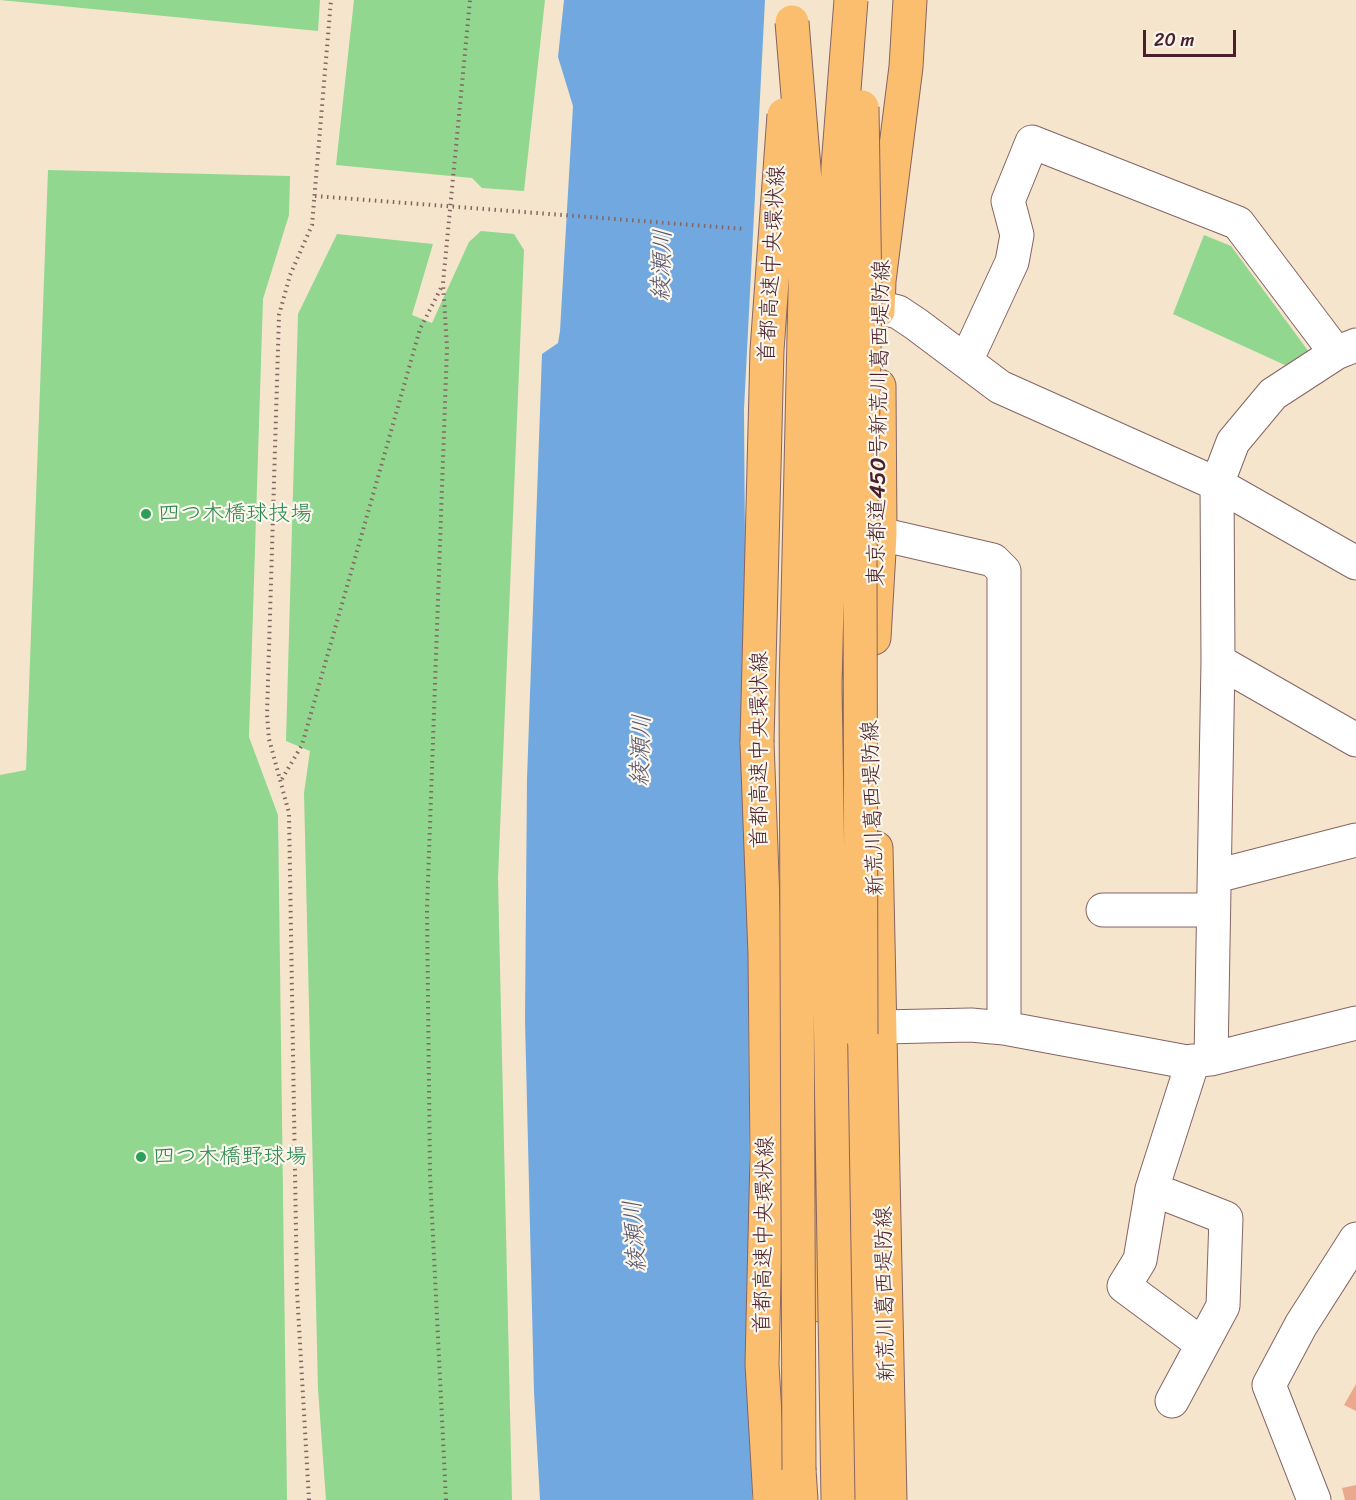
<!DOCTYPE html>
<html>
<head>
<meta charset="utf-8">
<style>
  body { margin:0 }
  #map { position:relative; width:1356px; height:1500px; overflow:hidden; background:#f5e5cc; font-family:Sriracha,sans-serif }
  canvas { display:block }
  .scale { position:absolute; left:1143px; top:30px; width:93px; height:27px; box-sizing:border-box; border:3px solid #4a1f2b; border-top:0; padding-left:8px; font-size:18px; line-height:21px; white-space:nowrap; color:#4a1f2b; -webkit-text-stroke:4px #fbf7ec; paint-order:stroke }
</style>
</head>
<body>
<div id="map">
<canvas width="1356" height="1500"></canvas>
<div class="scale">20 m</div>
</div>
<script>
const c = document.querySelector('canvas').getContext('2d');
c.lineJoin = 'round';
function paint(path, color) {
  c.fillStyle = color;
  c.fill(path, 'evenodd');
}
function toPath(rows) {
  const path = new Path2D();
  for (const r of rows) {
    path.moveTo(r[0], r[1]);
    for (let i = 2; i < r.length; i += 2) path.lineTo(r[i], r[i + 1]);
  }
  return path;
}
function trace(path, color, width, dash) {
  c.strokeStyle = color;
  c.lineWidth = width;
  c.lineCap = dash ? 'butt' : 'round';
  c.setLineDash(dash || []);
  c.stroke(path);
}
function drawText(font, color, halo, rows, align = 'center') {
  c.font = font + ' Sriracha,"Klee One",sans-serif';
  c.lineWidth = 4.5;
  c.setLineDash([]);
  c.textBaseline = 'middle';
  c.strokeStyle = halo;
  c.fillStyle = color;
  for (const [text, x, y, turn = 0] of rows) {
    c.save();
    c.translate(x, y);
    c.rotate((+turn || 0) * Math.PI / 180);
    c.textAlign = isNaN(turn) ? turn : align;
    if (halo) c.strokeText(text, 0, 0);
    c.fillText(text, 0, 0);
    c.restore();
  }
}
paint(toPath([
  [0,0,320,0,318,31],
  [354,0,545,0,524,191,482,188,472,178,336,165],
  [48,170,290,176,289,215,263,299,249,737,278,815,287,1500,0,1500,0,775,26,770],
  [481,231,514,234,524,250,498,878,512,1500,326,1500,318,1389,304,793,310,751,286,741,298,314,337,234,433,244,412,315,432,323,469,242],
  [1204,235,1231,246,1309,352,1287,366,1173,314]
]), '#91d790');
paint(toPath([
  [564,0,765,0,744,409,752,1500,540,1500,534,1392,525,1020,527,779,542,354,558,343,560,331,573,106,558,57]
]), '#70a8df');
paint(toPath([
  [1356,1384,1356,1411,1344,1405],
  [1356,1485,1356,1500,1345,1500,1342,1488]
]), '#eaa98c');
const minor = toPath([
  [878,307,898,312,916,324,1000,387,1217,484,1356,563],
  [966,361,1012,262,1017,235,1008,201,1032,142,1238,223,1336,353],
  [880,534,993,560,1004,571,1004,1028],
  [1218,661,1356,740],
  [1216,876,1356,840],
  [1103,910,1213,910],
  [882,1027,971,1025,1004,1028,1187,1062,1211,1059,1356,1023],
  [1211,1059,1218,661,1217,484,1233,442,1273,394,1336,353,1356,345],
  [1193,1061,1152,1189,1140,1260,1124,1286,1202,1344],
  [1152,1189,1226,1218,1223,1306,1172,1401],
  [1314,1500,1269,1385,1301,1325,1356,1239]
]);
const major = toPath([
  [878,311,879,281,906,67,910,0],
  [874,638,880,534,879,386],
  [876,848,890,1500],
  [813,1092,819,1305]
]);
const highway = toPath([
  [757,742,765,955,767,1156,762,1364,770,1500],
  [861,1034,869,1500],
  [799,1470,801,1500]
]);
trace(minor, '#866463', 35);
trace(major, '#866463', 35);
trace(highway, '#866463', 35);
trace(toPath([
  [315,196,745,229],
  [282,779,302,745,420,329,442,286],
  [309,1500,297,1291,289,813,269,739,267,715,279,315,290,275,312,225,331,0],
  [446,1500,430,1175,427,909,447,347,443,283,470,0]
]), '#866463', 4, [1.5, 4.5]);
trace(minor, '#fff', 33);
trace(major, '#fbbe6e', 33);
trace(highway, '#fbbe6e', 33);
const highwayBridge = toPath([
  [792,22,807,205,796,687,799,1470],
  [757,742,767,350,784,115],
  [861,1034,860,559,865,298,862,107],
  [838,1500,825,684,838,167,851,0]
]);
trace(highwayBridge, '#866463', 35, []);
trace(highwayBridge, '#fbbe6e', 33);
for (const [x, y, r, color] of [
  [146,514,6,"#2e9e5b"],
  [141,1157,6,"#2e9e5b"]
]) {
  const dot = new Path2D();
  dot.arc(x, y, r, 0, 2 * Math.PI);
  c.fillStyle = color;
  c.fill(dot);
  trace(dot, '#fbf7ec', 2);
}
drawText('22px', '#4a1f2b', '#fbf7ec', [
  ["首都高速中央環状線",773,264,-87],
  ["東京都道450号新荒川葛西堤防線",880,423,-89],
  ["首都高速中央環状線",760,750,-90],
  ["新荒川葛西堤防線",874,808,-92],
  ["首都高速中央環状線",765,1235,-89],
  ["新荒川葛西堤防線",886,1294,-91]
]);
drawText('22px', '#27864d', '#fbf7ec', [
  ["四つ木橋球技場",158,514],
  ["四つ木橋野球場",153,1157]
], 'left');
drawText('italic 24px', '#595673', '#fbf7ec', [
  ["綾瀬川",663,265,-88],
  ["綾瀬川",642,750,-88],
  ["綾瀬川",636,1236,-94]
]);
</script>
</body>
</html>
